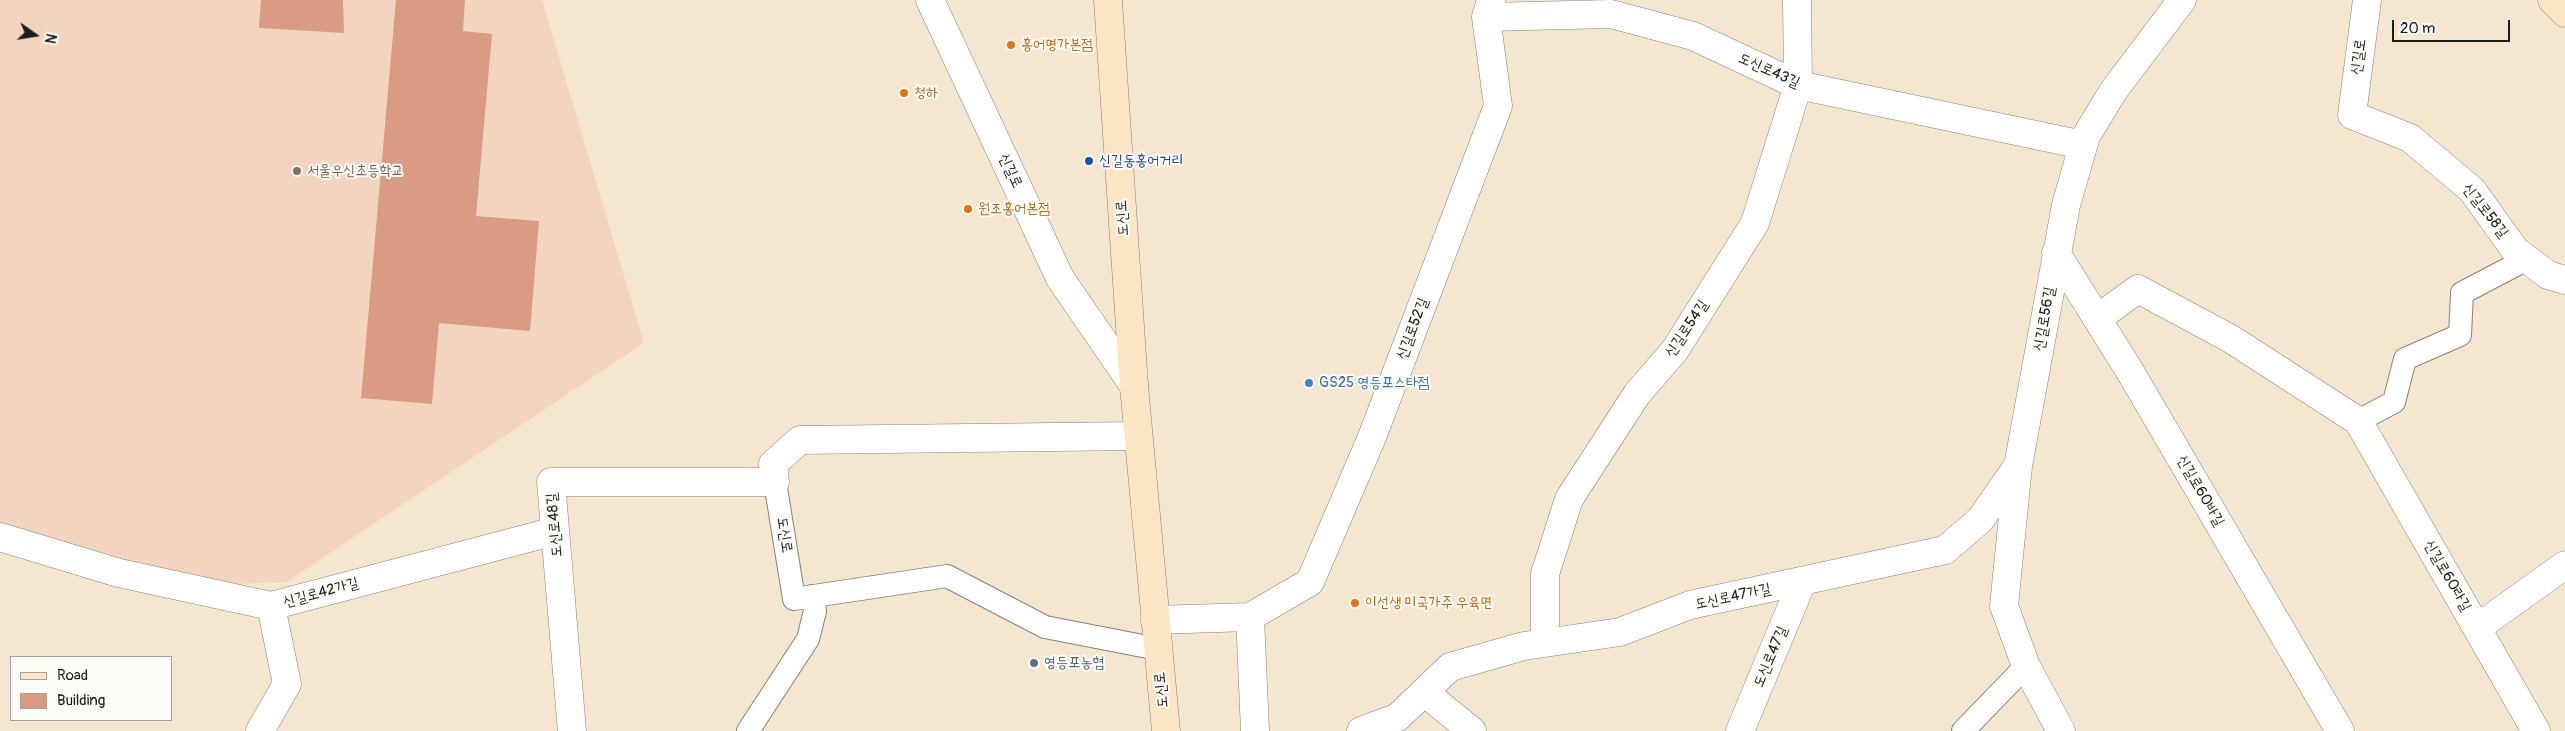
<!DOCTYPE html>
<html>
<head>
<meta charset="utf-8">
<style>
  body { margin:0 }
  #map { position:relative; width:2565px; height:731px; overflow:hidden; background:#f5e7cf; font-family:Pangolin,sans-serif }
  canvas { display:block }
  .legend { position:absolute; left:10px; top:656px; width:162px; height:65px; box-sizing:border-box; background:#fdfcf7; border:1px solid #a3a29f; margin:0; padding:6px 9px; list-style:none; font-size:15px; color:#1c1c1c }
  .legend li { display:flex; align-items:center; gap:10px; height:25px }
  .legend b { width:25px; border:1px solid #a3a29f }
  .north { position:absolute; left:10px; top:10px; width:50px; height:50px; -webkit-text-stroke:4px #fdfcf7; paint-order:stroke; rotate:103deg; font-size:14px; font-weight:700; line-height:20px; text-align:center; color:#1c1c1c }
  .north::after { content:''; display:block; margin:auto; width:18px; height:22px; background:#1c1c1c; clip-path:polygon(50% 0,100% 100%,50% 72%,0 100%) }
  .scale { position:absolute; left:2392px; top:20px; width:118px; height:22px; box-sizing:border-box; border:2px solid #1c1c1c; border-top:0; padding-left:6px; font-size:15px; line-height:18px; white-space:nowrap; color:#1c1c1c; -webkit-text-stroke:4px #fdfcf7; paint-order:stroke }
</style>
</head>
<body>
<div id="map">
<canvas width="2565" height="731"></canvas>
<ul class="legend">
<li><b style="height:6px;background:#fce5c4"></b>Road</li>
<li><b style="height:14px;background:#d99b84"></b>Building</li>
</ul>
<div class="north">N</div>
<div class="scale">20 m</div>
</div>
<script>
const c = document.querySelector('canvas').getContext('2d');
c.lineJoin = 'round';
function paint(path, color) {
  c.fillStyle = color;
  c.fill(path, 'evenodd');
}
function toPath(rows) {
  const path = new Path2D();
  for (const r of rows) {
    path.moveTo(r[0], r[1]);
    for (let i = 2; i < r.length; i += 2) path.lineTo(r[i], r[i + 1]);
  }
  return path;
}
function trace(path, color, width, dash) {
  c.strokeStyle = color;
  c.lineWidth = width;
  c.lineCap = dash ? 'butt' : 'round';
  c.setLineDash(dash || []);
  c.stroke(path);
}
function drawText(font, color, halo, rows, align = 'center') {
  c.font = font + ' Pangolin,"Poor Story",sans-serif';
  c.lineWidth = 4;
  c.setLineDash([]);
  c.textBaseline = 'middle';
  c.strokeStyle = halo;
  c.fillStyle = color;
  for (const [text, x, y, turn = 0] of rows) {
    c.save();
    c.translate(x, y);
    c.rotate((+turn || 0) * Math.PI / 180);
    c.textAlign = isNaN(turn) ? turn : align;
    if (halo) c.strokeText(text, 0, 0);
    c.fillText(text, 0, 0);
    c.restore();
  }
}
paint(toPath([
  [0,0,542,0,644,343,287,582,203,585,0,523]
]), '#f3d4bf');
paint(toPath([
  [261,0,343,0,344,33,259,28],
  [396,0,465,0,463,31,492,34,476,216,539,221,530,331,439,323,432,404,361,398]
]), '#d99b84');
const service = toPath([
  [2358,421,2394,402,2405,359,2460,335,2462,293,2527,259],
  [775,482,794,599,947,576,1045,627,1158,649],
  [748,731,808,639,815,611,812,596],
  [1963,731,2026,666]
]);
const minor = toPath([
  [930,0,1060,278,1134,386],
  [2367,0,2352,115,2410,138,2472,190,2515,250,2548,275,2565,280],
  [1486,17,1611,14,1693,36,1798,85,2083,145],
  [2056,253,2131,373,2340,731],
  [2097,319,2138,289,2231,339,2358,421,2536,731],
  [0,537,119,573,271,606,555,531],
  [1250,617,1255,731],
  [1155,620,1250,617,1310,582,1372,437,1498,106,1486,17,1491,0],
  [2477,628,2565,565],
  [1545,642,1545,574,1569,499,1637,394,1675,350,1755,223,1798,85,1797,0],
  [1424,692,1450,667,1524,646,1620,632,1690,605,1945,550,1980,520,2017,467],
  [260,731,287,684,271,606],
  [572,731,551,482,775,482,773,464,800,440,1138,436],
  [1361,731,1398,717,1424,692,1472,731],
  [1740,731,1802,582],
  [2061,731,2026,666,2004,606,2018,466,2066,205,2086,136,2114,90,2182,0]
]);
const secondary = toPath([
  [1108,0,1134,386,1166,731],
  [2552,0,2565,13]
]);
trace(service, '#888276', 24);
trace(minor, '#888276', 29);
trace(secondary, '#888276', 29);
trace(service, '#fff', 22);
trace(minor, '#fff', 28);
trace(secondary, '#fce5c4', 28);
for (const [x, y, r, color] of [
  [1011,45,5,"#e8710a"],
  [904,93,5,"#e8710a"],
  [1089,161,5,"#1a4fb4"],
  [297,171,5,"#8d6e63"],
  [968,209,5,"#e8710a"],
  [1309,383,5,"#3f7fe0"],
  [1355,603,5,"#e8710a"],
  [1034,663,5,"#5c6f8a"]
]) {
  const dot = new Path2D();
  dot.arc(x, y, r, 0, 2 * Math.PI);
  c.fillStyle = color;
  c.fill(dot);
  trace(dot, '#fdfcf7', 2);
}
drawText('15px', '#c56008', '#fdfcf7', [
  ["홍어명가본점",1021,45],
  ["청하",914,93],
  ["원조홍어본점",978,209],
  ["이선생 미국가주 우육면",1365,603]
], 'left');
drawText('15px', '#1c1c1c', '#fdfcf7', [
  ["신길로",2359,57,-82],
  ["도신로43길",1769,71,24],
  ["신길로",1010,171,65],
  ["신길로58길",2485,211,52],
  ["도신로",1123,218,-94],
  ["신길로56길",2045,319,-80],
  ["신길로52길",1413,329,-69],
  ["신길로54길",1687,329,-56],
  ["신길로60바길",2200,491,60],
  ["도신로48길",555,525,-95],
  ["도신로",784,535,81],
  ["신길로60라길",2447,576,60],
  ["신길로42가길",321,593,-15],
  ["도신로47가길",1733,597,-12],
  ["도신로47길",1771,657,-67],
  ["도신로",1162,690,-96]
]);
drawText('15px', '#164399', '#fdfcf7', [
  ["신길동홍어거리",1099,161]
], 'left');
drawText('15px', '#785e54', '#fdfcf7', [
  ["서울우신초등학교",307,171]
], 'left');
drawText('15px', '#366cbe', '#fdfcf7', [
  ["GS25 영등포스타점",1319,383]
], 'left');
drawText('15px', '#4e5e75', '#fdfcf7', [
  ["영등포농협",1044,663]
], 'left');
</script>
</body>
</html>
